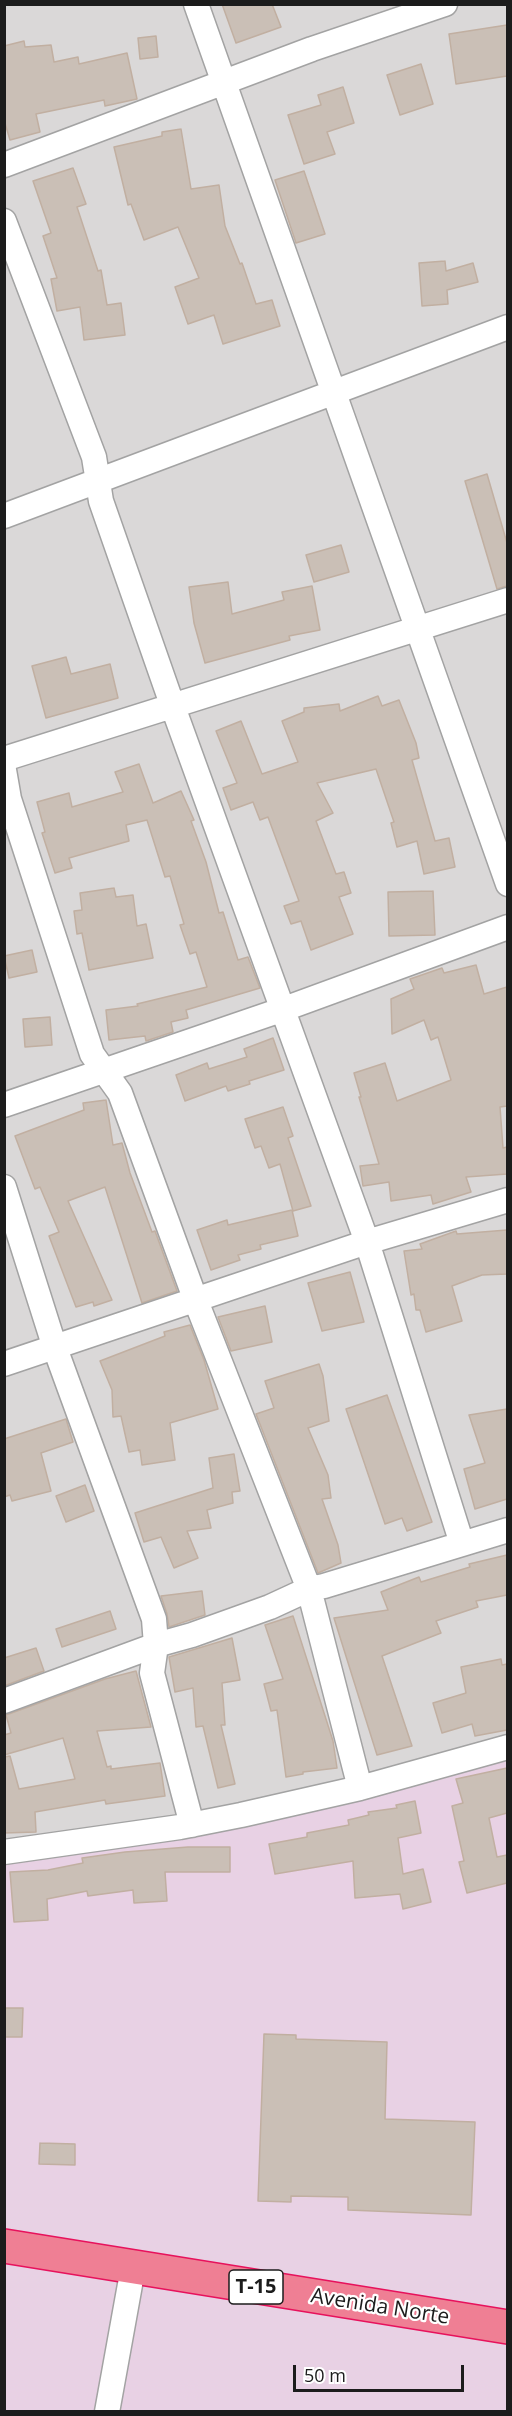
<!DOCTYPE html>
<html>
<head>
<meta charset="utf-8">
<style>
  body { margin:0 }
  #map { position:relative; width:512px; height:2416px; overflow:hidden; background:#eeeae0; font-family:"Open Sans",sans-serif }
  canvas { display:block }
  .frame { position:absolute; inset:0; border:6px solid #1c1c1c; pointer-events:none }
  .scale { position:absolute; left:293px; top:2365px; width:171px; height:27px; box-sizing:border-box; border:3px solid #1c1c1c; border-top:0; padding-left:8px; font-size:18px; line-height:21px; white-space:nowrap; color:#1c1c1c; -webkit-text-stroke:4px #fff; paint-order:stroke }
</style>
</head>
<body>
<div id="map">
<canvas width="512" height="2416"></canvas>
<div class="frame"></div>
<div class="scale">50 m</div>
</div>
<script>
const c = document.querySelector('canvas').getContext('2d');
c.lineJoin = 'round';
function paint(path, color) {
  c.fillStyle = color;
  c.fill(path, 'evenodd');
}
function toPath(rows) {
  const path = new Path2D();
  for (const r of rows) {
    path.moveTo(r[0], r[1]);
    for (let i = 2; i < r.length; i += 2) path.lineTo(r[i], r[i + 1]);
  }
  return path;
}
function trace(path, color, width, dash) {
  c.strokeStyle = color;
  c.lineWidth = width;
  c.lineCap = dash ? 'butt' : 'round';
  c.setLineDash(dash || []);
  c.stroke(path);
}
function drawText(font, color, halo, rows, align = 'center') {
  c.font = font + ' "Open Sans",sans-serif';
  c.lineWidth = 4.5;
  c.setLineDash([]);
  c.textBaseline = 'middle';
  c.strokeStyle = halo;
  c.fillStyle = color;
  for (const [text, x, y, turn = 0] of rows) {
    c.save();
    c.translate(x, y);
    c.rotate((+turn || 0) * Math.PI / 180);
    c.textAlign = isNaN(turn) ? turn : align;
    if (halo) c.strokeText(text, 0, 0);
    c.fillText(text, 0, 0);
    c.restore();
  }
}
paint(toPath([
  [4,5,508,5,507,1755,4,1858]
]), '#dad8d8');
paint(toPath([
  [507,1755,507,2411,5,2411,4,1858]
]), '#e8d1e4');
const building = toPath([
  [222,4,272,4,281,27,236,43,222,4],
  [507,25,507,76,456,84,449,34,507,25],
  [156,36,158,57,140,59,138,38,156,36],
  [24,41,25,47,51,45,54,62,78,57,79,64,127,53,137,99,105,106,104,100,36,114,40,132,10,140,4,120,4,46,24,41],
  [421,64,433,104,400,115,387,75,421,64],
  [343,87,354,123,327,132,335,154,304,164,288,115,321,105,318,95,343,87],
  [181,129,191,189,219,185,225,226,240,264,242,263,256,304,272,300,280,326,223,344,214,315,188,324,175,287,199,278,178,227,144,240,131,204,128,205,114,147,162,136,162,132,181,129],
  [73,168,86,204,77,207,98,271,101,270,107,305,121,303,125,335,84,340,80,307,57,311,51,279,57,278,43,236,51,233,33,181,73,168],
  [304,171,325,234,296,243,275,180,304,171],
  [445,261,446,271,473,263,478,282,447,290,448,304,422,306,419,263,445,261],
  [487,474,507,543,507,586,497,589,465,481,487,474],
  [341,545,349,572,314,582,306,555,341,545],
  [228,582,232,614,284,600,282,592,312,586,320,630,289,636,290,640,205,663,194,623,189,587,228,582],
  [66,657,71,674,110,664,118,698,46,718,32,666,66,657],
  [378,696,382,706,399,700,416,743,419,758,412,760,435,841,449,838,455,867,424,874,417,841,397,847,391,823,394,822,376,769,317,783,333,813,316,821,336,874,344,872,351,893,339,897,353,934,311,950,301,921,291,924,284,906,299,901,268,817,260,820,253,802,231,810,223,788,237,783,216,731,241,721,262,774,298,762,282,721,304,712,304,708,339,704,340,711,378,696],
  [139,764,153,803,181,791,194,820,191,821,206,862,219,913,223,912,238,960,248,957,260,988,186,1010,188,1018,171,1022,173,1032,146,1041,145,1036,109,1040,106,1010,138,1006,137,1004,207,987,196,952,190,954,180,925,184,924,170,876,165,877,147,820,126,825,129,841,69,858,72,868,55,873,42,833,45,832,37,802,69,793,72,807,123,792,115,772,139,764],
  [114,888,116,897,133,895,137,926,146,924,153,958,89,970,82,933,77,934,74,911,82,910,80,893,114,888],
  [433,891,435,935,389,936,388,892,433,891],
  [32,950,37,972,9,978,4,956,32,950],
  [476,965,484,994,507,987,507,1106,500,1107,503,1148,507,1147,507,1174,466,1177,471,1192,433,1204,431,1195,391,1201,389,1182,363,1186,360,1166,379,1164,359,1097,361,1097,354,1073,385,1063,397,1101,451,1080,438,1037,431,1040,424,1020,392,1034,391,999,414,989,410,979,442,968,444,973,476,965],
  [50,1017,52,1045,25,1047,23,1019,50,1017],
  [273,1038,284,1070,249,1081,250,1084,228,1091,226,1086,185,1101,176,1075,207,1063,209,1069,247,1057,244,1049,273,1038],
  [106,1100,113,1145,122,1143,130,1173,152,1232,155,1231,177,1291,142,1303,105,1187,68,1201,112,1300,94,1306,93,1302,76,1307,49,1236,59,1232,40,1187,35,1189,15,1136,84,1110,83,1103,106,1100],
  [283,1107,293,1136,288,1138,311,1206,293,1211,280,1164,269,1168,261,1146,255,1148,245,1119,283,1107],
  [292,1210,298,1236,260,1245,261,1249,238,1255,240,1260,211,1270,197,1230,227,1220,228,1225,292,1210],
  [507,1230,507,1274,482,1275,452,1286,462,1321,426,1332,420,1310,416,1310,414,1294,411,1295,404,1251,422,1249,420,1244,456,1231,457,1234,507,1230],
  [350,1272,364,1322,322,1331,308,1283,350,1272],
  [265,1306,272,1342,231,1351,218,1317,265,1306],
  [190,1325,204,1360,218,1409,170,1423,175,1460,142,1465,140,1450,129,1452,121,1416,113,1417,112,1390,100,1361,165,1336,164,1332,190,1325],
  [319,1364,323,1376,329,1421,308,1428,328,1475,331,1498,322,1499,338,1545,341,1563,318,1573,256,1414,274,1408,265,1381,319,1364],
  [387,1395,432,1522,407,1531,402,1518,385,1524,346,1409,387,1395],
  [507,1409,507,1499,475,1509,464,1469,485,1463,469,1415,507,1409],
  [66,1419,73,1442,41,1453,51,1491,12,1501,10,1495,4,1497,4,1439,66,1419],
  [234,1454,240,1491,232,1492,233,1503,207,1510,211,1528,187,1531,198,1558,174,1568,161,1537,144,1542,135,1513,213,1488,209,1458,234,1454],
  [85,1485,94,1511,66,1522,56,1496,85,1485],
  [507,1555,507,1595,476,1601,478,1607,436,1621,441,1633,382,1656,412,1746,377,1755,334,1618,388,1610,381,1592,419,1577,421,1582,470,1567,469,1564,507,1555],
  [202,1591,205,1615,169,1627,167,1614,161,1596,202,1591],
  [110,1611,116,1629,62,1647,56,1629,110,1611],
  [293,1616,333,1741,337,1768,303,1772,303,1774,286,1777,277,1710,271,1711,264,1684,283,1679,265,1625,293,1616],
  [232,1638,240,1680,222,1683,225,1725,221,1725,235,1784,218,1788,203,1726,196,1727,193,1688,175,1692,169,1657,232,1638],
  [36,1648,44,1671,4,1686,4,1658,36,1648],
  [501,1659,502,1665,507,1664,507,1730,475,1736,472,1724,442,1733,433,1703,466,1693,461,1667,501,1659],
  [136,1671,151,1727,97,1731,107,1767,111,1766,111,1769,160,1763,165,1796,106,1804,105,1800,35,1812,36,1832,4,1833,4,1757,10,1756,19,1789,75,1779,63,1738,4,1755,4,1735,11,1733,6,1715,105,1679,136,1671],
  [507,1768,507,1813,489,1818,497,1857,507,1855,507,1883,467,1893,459,1862,464,1861,452,1806,463,1803,456,1779,507,1768],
  [415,1801,421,1833,398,1838,403,1874,423,1869,431,1902,403,1909,400,1894,355,1898,353,1861,275,1874,269,1844,307,1837,307,1833,349,1825,348,1820,369,1815,368,1812,397,1808,396,1805,415,1801],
  [188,1847,230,1847,230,1872,165,1872,167,1901,134,1903,133,1890,88,1896,87,1891,47,1899,48,1920,14,1922,10,1872,48,1870,83,1863,82,1858,125,1852,188,1847],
  [4,2008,23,2008,22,2037,4,2037,4,2008],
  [264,2034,296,2035,296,2039,387,2042,385,2119,475,2122,471,2215,348,2210,348,2197,291,2196,291,2202,258,2201,264,2034],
  [40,2143,75,2144,75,2165,39,2164,40,2143]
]);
paint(building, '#cabfb6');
trace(building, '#c1afa1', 1.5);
const minor = toPath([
  [196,4,508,884],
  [4,165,312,49,445,4],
  [4,221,94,457,101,501,173,707,367,1242,462,1544],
  [4,516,508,327],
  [4,759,508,600],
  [4,770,9,799,92,1054,120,1093,196,1301,309,1589,360,1788],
  [4,1105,284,1009,508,927],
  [4,1187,55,1348,154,1619,156,1645,152,1673,192,1825],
  [4,1364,367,1242,508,1200],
  [4,1701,156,1645,192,1635,270,1607,309,1589,324,1586,508,1530],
  [4,1852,180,1827,241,1815,360,1788,508,1747],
  [107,2412,133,2268]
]);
const highway = toPath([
  [4,2246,508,2327]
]);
trace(minor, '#a3a3a3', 27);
trace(highway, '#e7125c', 36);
trace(minor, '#fff', 24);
trace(highway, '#ef7f94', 33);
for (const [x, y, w] of [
  [256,2287,54]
]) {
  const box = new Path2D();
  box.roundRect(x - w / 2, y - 17, w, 34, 4.5);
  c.fillStyle = '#fff';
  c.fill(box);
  trace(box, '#1c1c1c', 1.5);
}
drawText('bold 20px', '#1c1c1c', null, [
  ["T-15",256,2287]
]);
drawText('21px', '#1c1c1c', '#fff', [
  ["Avenida Norte",380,2307,9]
]);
</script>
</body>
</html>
